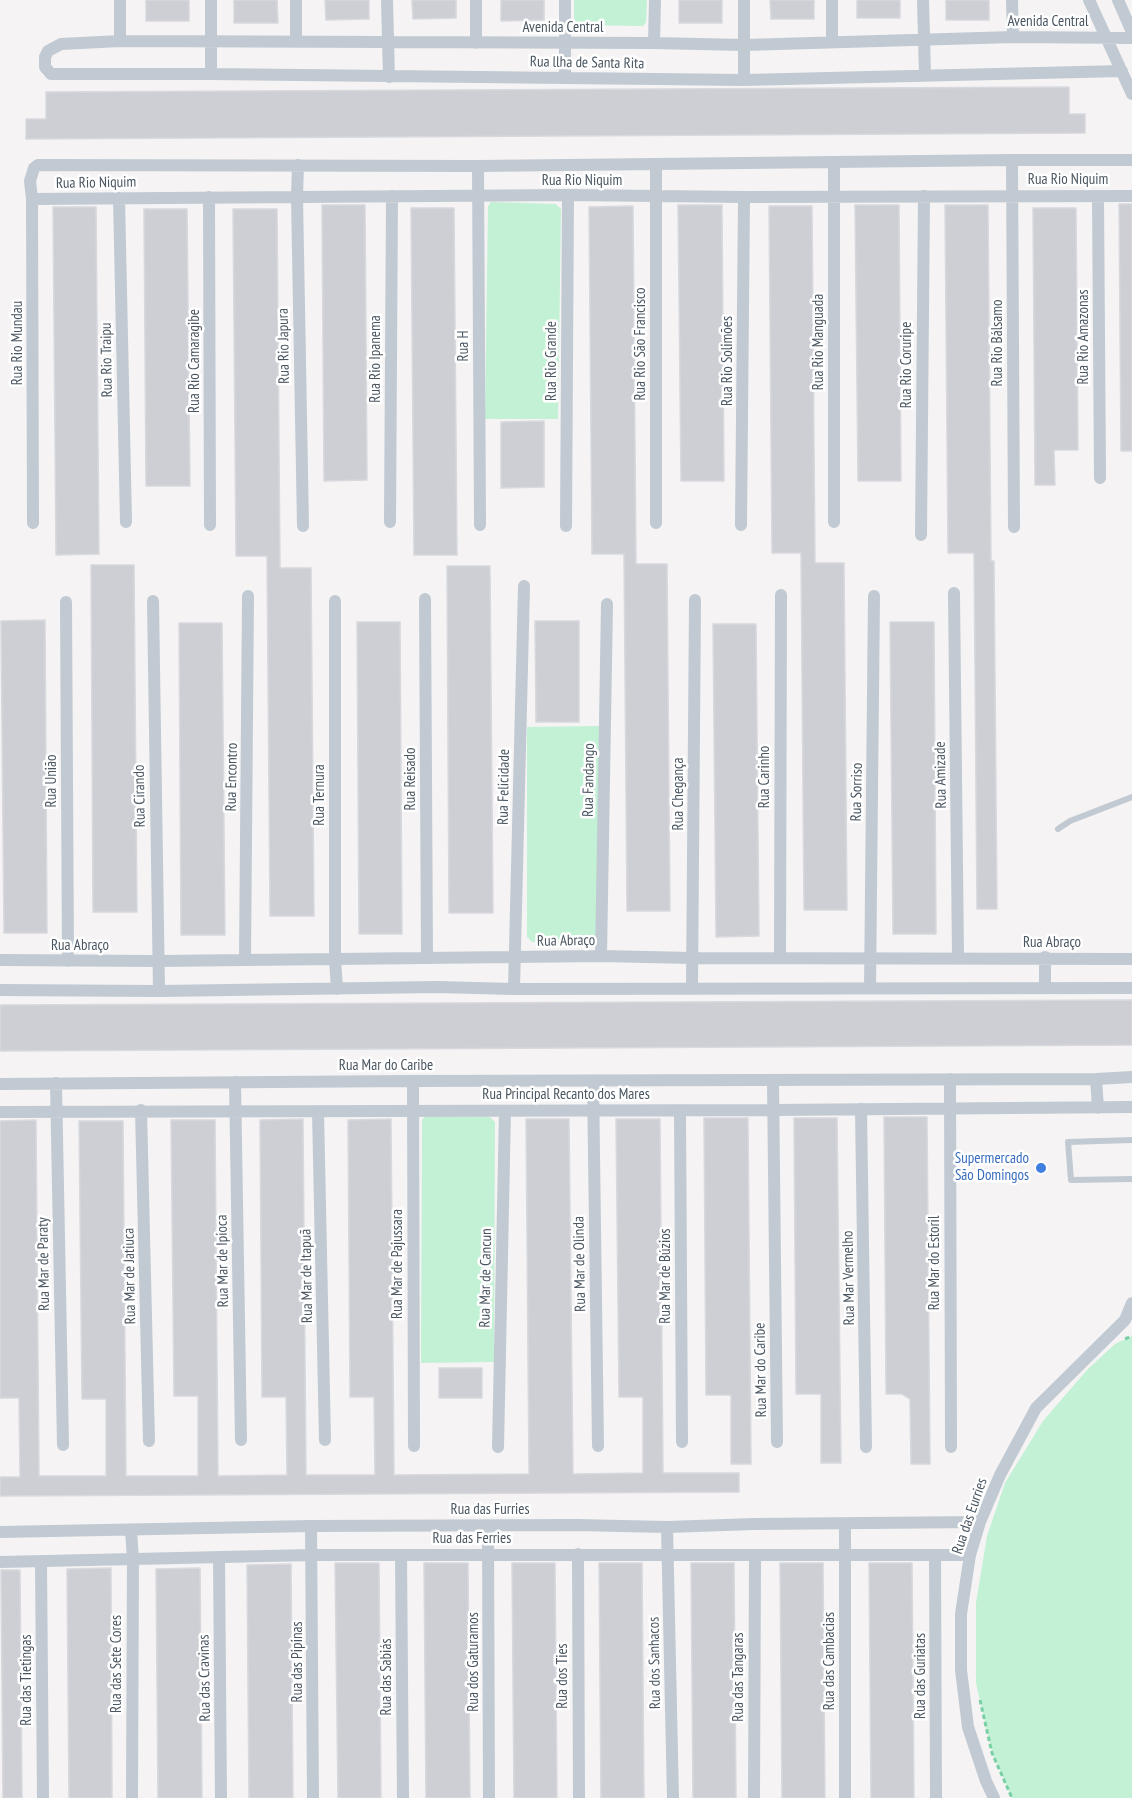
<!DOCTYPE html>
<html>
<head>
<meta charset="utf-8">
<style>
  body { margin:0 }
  canvas { display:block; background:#f5f3f3 }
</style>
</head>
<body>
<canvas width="1132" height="1798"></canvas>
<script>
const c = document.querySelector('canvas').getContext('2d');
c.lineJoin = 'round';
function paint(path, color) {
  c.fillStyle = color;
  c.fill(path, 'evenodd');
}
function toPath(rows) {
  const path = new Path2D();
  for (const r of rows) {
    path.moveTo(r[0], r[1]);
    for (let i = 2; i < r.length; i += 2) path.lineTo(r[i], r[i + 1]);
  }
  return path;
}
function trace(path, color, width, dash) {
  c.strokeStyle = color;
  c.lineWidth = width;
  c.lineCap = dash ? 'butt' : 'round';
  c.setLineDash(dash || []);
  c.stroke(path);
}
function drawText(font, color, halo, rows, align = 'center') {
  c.font = font + ' "PT Sans Narrow",sans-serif';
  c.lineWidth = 5;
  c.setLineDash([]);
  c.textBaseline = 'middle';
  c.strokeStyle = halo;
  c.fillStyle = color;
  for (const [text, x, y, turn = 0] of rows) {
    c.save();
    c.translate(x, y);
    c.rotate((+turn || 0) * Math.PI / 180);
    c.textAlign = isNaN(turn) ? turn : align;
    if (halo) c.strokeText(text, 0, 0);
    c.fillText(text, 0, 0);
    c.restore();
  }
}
paint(toPath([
  [574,0,647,0,646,22,643,26,579,25,574,19],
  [491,202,556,204,561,209,558,419,485,419,488,206],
  [600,726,596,943,532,942,527,937,527,727],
  [425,1116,490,1117,495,1122,494,1362,421,1363,422,1120],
  [1132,1336,1132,1798,1012,1798,992,1753,976,1683,976,1603,987,1536,1005,1483,1043,1421,1087,1370,1115,1344]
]), '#c3f1d5');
const building = toPath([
  [146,0,189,0,189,21,146,21,146,0],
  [234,0,277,0,278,23,234,23,234,0],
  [325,0,369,0,369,19,326,20,325,0],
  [412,0,456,0,456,18,413,19,412,0],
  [501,0,544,0,544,20,501,21,501,0],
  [679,0,722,0,722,23,679,23,679,0],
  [770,0,814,0,814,19,771,19,770,0],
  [857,0,900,0,900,18,857,18,857,0],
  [946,0,989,0,989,20,946,20,946,0],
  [1069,87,1069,114,1085,114,1085,133,26,139,26,119,46,119,46,92,1069,87],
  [1119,204,1132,204,1132,451,1121,451,1119,204],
  [322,205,365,205,367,480,324,481,322,205],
  [678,205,722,205,724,481,681,481,678,205],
  [855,205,899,205,901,481,858,481,855,205],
  [945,205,988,205,991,561,994,561,997,909,977,909,974,553,948,553,945,205],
  [633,206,636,564,667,564,670,911,627,911,624,554,592,554,589,207,633,206],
  [769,206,812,206,815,563,844,563,847,910,804,910,801,553,772,553,769,206],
  [53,207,96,207,99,554,56,555,53,207],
  [411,208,454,208,457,555,414,555,411,208],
  [1033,208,1076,208,1078,450,1054,450,1055,485,1035,485,1033,208],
  [144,209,187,209,190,486,146,486,144,209],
  [233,209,277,209,280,568,311,568,314,916,270,916,267,556,236,556,233,209],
  [544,421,544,487,501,488,501,422,544,421],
  [91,565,134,565,137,912,93,912,91,565],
  [447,566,490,566,493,913,449,913,447,566],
  [45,620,47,933,4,933,1,621,45,620],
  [535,621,579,621,579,722,536,722,535,621],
  [357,622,400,622,402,934,359,934,357,622],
  [890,622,934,622,936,934,893,934,890,622],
  [179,623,222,623,225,935,181,935,179,623],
  [713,624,756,624,759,936,716,937,713,624],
  [1132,1000,1132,1045,0,1051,0,1005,1132,1000],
  [884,1117,927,1117,930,1464,911,1464,910,1399,902,1394,886,1394,884,1117],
  [704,1118,748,1118,751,1464,731,1464,731,1395,706,1395,704,1118],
  [794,1118,837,1118,841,1463,821,1463,821,1394,796,1394,794,1118],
  [303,1119,306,1475,375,1475,374,1397,350,1397,348,1120,391,1119,394,1475,529,1474,526,1119,569,1119,573,1474,643,1473,643,1397,619,1397,616,1119,660,1119,663,1473,739,1473,739,1492,0,1496,0,1477,20,1477,19,1398,0,1398,0,1121,36,1120,39,1476,106,1476,106,1399,82,1399,79,1121,123,1121,126,1476,198,1476,198,1396,174,1396,171,1120,215,1120,218,1476,287,1475,286,1397,262,1397,260,1120,303,1119],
  [439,1368,482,1368,482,1398,439,1398,439,1368],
  [335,1563,379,1563,381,1798,338,1798,335,1563],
  [424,1563,468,1563,470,1798,426,1798,424,1563],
  [512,1563,555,1563,557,1798,514,1798,512,1563],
  [599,1563,642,1563,644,1798,601,1798,599,1563],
  [691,1563,734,1563,736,1798,693,1798,691,1563],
  [780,1563,823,1563,825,1798,782,1798,780,1563],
  [869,1563,912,1563,914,1798,871,1798,869,1563],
  [291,1564,293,1798,249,1798,247,1565,291,1564],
  [111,1568,112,1798,69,1798,67,1569,111,1568],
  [200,1568,202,1798,158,1798,156,1569,200,1568],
  [1,1570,20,1570,22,1798,3,1798,1,1570]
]);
paint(building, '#cdcfd5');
trace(building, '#d7d9de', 1.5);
trace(toPath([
  [1125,1339,1132,1336],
  [980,1700,992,1753,1012,1798]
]), '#7ad0a6', 3, [4.5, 3]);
trace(toPath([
  [1058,829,1070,821,1132,797],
  [1132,1140,1068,1142,1071,1180,1132,1179]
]), '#c1cad2', 6);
trace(toPath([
  [120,0,120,41],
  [211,0,211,74],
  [296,0,296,42],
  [387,0,389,77],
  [476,0,476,43],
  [565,0,565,77],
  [744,0,744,80],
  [832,0,832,42],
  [923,0,925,75],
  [1012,0,1013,37],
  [1089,0,1132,94],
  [1118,0,1132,32],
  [654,43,655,0],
  [1122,71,744,80,211,74,51,74,45,67,45,57,48,51,61,44,120,41,654,43,744,45,1013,37,1132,38],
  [1012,160,1014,527],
  [834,162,834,522],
  [298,165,297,197,303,526],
  [478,166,480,525],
  [1098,196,1100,478],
  [209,197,210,525],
  [119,198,126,522],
  [32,199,568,195,744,197,1132,196],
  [390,522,392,196],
  [33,523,32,199,30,181,34,168,38,165,478,166,1012,160,1132,160],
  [656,523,656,164],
  [741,525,744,197],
  [566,526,568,195],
  [921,535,924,196],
  [954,593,958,957],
  [425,599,427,958],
  [153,601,159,991],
  [335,601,335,959,337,989],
  [66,602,68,961],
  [601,956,607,604],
  [1045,957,1045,988],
  [780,958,781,595],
  [245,959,248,596],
  [0,960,157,961,601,956,692,958,1132,959],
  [692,988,695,600],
  [870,988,874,596],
  [514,989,524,586],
  [0,990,159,991,437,987,514,989,1132,988],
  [950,1079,951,1447],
  [1096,1079,1098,1108],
  [413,1081,414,1446],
  [593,1081,598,1446],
  [773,1081,777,1442],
  [235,1082,241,1440],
  [56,1083,63,1445],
  [0,1084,413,1081,1096,1079,1132,1077],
  [861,1109,866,1447],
  [141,1110,149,1441],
  [680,1110,682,1442],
  [0,1112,774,1110,1132,1107],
  [318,1112,325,1440],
  [498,1447,505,1111],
  [845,1524,845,1798],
  [311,1526,313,1798],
  [488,1526,489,1798],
  [667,1527,673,1798],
  [131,1530,133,1559,132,1798],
  [0,1532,311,1526,577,1525,667,1527,754,1524,980,1522],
  [578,1554,579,1798],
  [401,1555,403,1798],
  [935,1555,936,1798],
  [219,1558,221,1798],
  [0,1562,312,1555,970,1555],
  [41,1562,43,1798],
  [754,1798,755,1555],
  [994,1798,986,1781,968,1727,961,1670,961,1614,970,1555,980,1522,1000,1475,1036,1408,1125,1320,1132,1303]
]), '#c1cad2', 12);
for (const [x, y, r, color] of [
  [1041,1168,6,"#3f7fe0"]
]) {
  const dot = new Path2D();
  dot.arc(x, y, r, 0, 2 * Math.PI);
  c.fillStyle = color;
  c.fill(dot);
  trace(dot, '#fff', 2);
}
drawText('15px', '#4a5661', '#fff', [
  ["Avenida Central",1048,22],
  ["Avenida Central",563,28],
  ["Rua llha de Santa Rita",587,63,1],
  ["Rua Rio Niquim",1068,180],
  ["Rua Rio Niquim",582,181],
  ["Rua Rio Niquim",96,183,-1],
  ["Rua Rio Amazonas",1084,337,-90],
  ["Rua Rio Manguada",819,342,-90],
  ["Rua Rio Mundau",18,343,-90],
  ["Rua Rio Bálsamo",998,343,-90],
  ["Rua Rio São Francisco",641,344,-90],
  ["Rua Rio Japura",284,346,-91],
  ["Rua H",464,346,-90],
  ["Rua Rio Ipanema",376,359,-90],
  ["Rua Rio Traipu",107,360,-91],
  ["Rua Rio Camaragibe",195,361,-90],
  ["Rua Rio Grande",552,361,-90],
  ["Rua Rio Solimões",728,361,-90],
  ["Rua Rio Coruripe",907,365,-90],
  ["Rua Amizade",941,775,-91],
  ["Rua Encontro",232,777,-89],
  ["Rua Carinho",765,777,-90],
  ["Rua Reisado",411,779,-90],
  ["Rua Fandango",589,780,-89],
  ["Rua União",52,781,-90],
  ["Rua Felicidade",504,787,-89],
  ["Rua Sorriso",857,792,-89],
  ["Rua Chegança",679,794,-90],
  ["Rua Ternura",320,795,-90],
  ["Rua Cirando",140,796,-91],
  ["Rua Abraço",566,941,-1],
  ["Rua Abraço",1052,943],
  ["Rua Abraço",80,946],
  ["Rua Mar do Caribe",386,1066],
  ["Rua Principal Recanto dos Mares",566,1095],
  ["Rua Mar de Ipioca",223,1261,-91],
  ["Rua Mar do Estoril",935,1263,-90],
  ["Rua Mar de Paraty",44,1264,-91],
  ["Rua Mar de Pajussara",398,1264,-90],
  ["Rua Mar de Olinda",580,1264,-91],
  ["Rua Mar de Jatiuca",130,1276,-91],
  ["Rua Mar de Itapuã",307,1276,-91],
  ["Rua Mar de Búzios",666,1276,-90],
  ["Rua Mar de Cancun",486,1278,-89],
  ["Rua Mar Vermelho",849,1278,-91],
  ["Rua Mar do Caribe",761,1370,-91],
  ["Rua das Furries",490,1510],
  ["Rua das Eurries",970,1516,-71],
  ["Rua das Ferries",472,1539],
  ["Rua das Cambacias",830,1661,-90],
  ["Rua das Pipinas",298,1662,-90],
  ["Rua dos Gaturamos",474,1662,-90],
  ["Rua dos Sanhacos",655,1663,-91],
  ["Rua das Sete Cores",117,1664,-90],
  ["Rua dos Ties",563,1676,-90],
  ["Rua das Guriatas",921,1676,-90],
  ["Rua das Sabiás",387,1677,-90],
  ["Rua das Tangaras",739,1677,-90],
  ["Rua das Cravinas",205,1678,-91],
  ["Rua das Tietingas",27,1680,-90]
]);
drawText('15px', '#366cbe', '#fff', [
  ["Supermercado",1029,1159],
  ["São Domingos",1029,1176]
], 'right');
</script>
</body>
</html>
